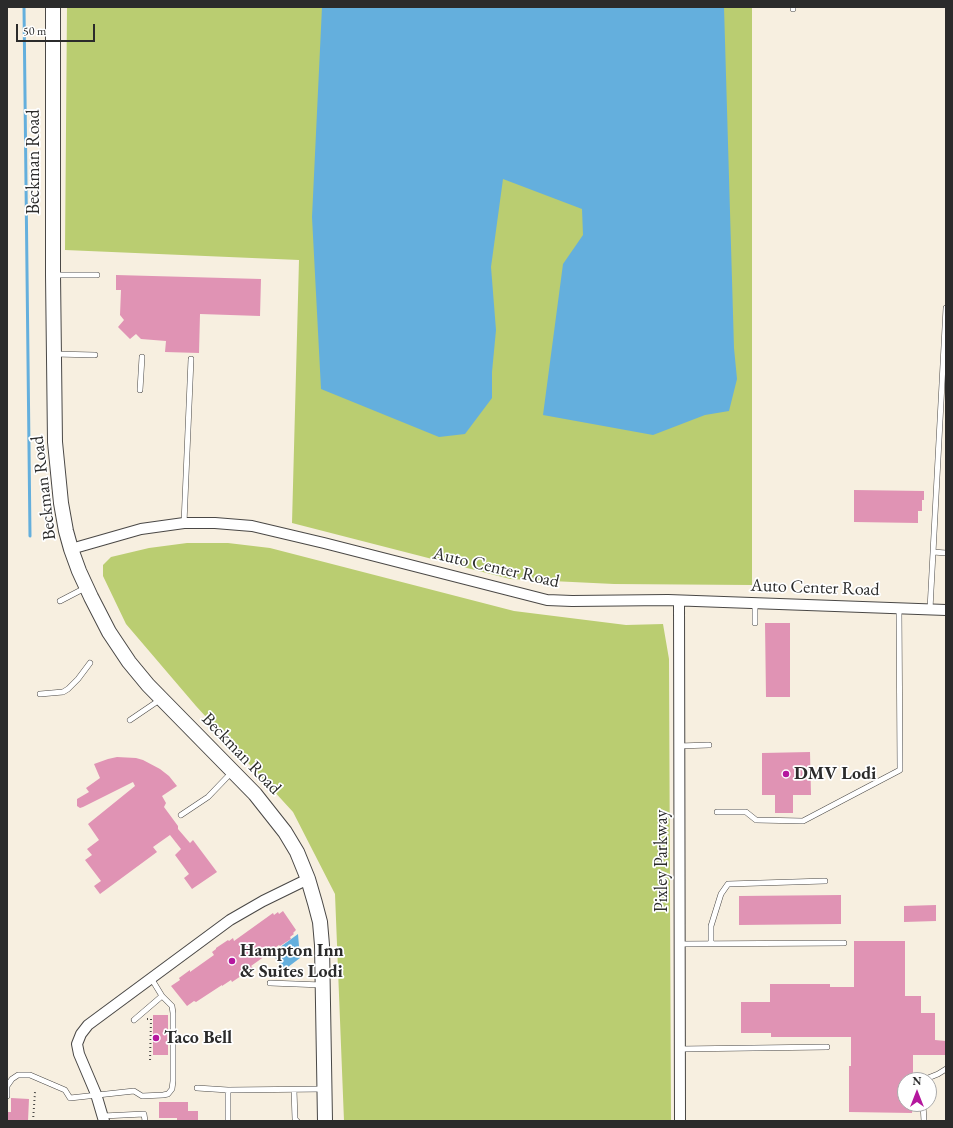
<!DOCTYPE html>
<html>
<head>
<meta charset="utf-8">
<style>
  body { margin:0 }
  #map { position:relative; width:953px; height:1128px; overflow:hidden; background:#f7efe0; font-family:"EB Garamond",serif }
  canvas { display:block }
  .frame { position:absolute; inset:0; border:8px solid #2b2b2b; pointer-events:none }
  .north { position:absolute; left:897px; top:1072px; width:40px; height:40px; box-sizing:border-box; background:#fff; border:1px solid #aaa; border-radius:50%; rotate:0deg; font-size:11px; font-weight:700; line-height:16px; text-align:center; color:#2b2b2b }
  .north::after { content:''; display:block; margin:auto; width:14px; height:18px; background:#b5179e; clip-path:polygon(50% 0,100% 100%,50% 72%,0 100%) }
  .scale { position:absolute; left:16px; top:24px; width:79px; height:18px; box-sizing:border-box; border:2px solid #2b2b2b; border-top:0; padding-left:5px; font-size:12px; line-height:14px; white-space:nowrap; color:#2b2b2b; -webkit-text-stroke:3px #fff; paint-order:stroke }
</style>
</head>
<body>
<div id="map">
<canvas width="953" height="1128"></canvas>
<div class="frame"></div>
<div class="north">N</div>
<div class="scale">50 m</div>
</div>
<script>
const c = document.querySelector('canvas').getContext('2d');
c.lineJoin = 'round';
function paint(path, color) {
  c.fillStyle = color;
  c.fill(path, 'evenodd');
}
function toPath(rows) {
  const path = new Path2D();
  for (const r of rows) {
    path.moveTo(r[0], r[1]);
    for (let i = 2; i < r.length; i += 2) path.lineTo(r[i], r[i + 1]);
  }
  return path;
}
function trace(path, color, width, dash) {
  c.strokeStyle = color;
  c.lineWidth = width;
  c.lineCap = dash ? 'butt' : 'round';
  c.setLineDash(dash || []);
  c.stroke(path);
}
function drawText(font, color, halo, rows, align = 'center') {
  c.font = font + ' "EB Garamond",serif';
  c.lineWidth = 3.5;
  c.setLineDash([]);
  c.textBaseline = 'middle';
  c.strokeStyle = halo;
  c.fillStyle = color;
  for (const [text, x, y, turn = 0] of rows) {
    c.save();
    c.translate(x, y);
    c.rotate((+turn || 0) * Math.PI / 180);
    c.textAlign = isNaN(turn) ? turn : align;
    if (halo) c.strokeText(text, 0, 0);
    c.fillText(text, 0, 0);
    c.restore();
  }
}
paint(toPath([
  [67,7,752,7,752,585,614,584,510,579,292,523,299,260,65,250],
  [187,543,228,543,270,548,514,611,626,625,663,624,669,659,671,1121,344,1121,335,894,293,812,196,706,126,624,103,576,103,565,111,557,149,548]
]), '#bacd71');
paint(toPath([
  [322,7,724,7,734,348,737,379,729,411,705,415,653,435,543,415,563,264,583,235,582,209,503,179,491,267,496,330,492,372,492,398,465,434,439,437,321,389,312,217],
  [298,934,300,958,284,970,272,953]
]), '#64afdd');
trace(toPath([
  [24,7,30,536]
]), '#64afdd', 3);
paint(toPath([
  [116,275,261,279,260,316,200,314,199,353,165,352,166,341,141,339,136,334,130,339,118,327,124,320,120,315,121,290,116,290],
  [854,490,924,491,924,500,922,500,922,511,918,511,918,523,854,522],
  [765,623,790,623,790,697,766,697],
  [810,752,811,795,793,795,793,813,775,813,775,795,762,795,762,753],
  [117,757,136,758,143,760,160,769,169,776,177,786,162,796,166,803,164,807,178,826,178,829,190,843,193,840,217,872,192,889,184,878,189,874,175,855,181,849,170,835,153,847,157,852,100,894,94,886,101,881,85,860,92,855,87,849,99,840,88,824,135,786,133,782,83,807,80,808,77,806,77,799,89,792,86,788,100,778,94,764,108,759],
  [841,895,841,924,739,925,739,896],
  [936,905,936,921,904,922,904,906],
  [283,911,296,930,293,933,294,934,290,937,291,939,280,946,279,945,264,955,265,956,251,966,253,968,232,982,231,980,222,986,222,985,196,1002,194,1001,187,1006,171,986,180,980,179,978,190,970,190,972,214,955,212,952,216,949,216,948,228,940,229,941,233,938,234,941,273,913,274,915,278,912,279,914],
  [854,941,905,941,905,996,921,996,921,1013,935,1013,935,1040,946,1041,946,1055,913,1055,913,1080,905,1080,905,1104,913,1104,912,1113,849,1112,849,1066,851,1066,851,1037,771,1037,771,1033,741,1033,741,1002,770,1002,770,984,830,984,830,987,854,987],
  [153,1015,168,1015,168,1055,153,1055],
  [11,1098,29,1099,28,1121,7,1121,7,1112,11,1112],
  [159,1102,188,1102,188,1111,198,1111,198,1121,177,1121,177,1118,159,1118]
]), '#e093b4');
const lane = toPath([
  [793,9,793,7],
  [54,275,97,275],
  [55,354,95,355],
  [140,390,142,357],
  [184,523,191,359],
  [933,552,946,553],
  [60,601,85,588],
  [755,603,755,623],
  [930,609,946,308],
  [40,694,63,692,68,689,78,679,90,663],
  [130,720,161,699],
  [679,746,709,745],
  [717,812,746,812,756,820,803,821,900,770,899,608],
  [181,815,208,797,232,772],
  [680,944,844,943],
  [711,944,711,926,721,894,728,884,825,881],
  [270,983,322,985],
  [134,1020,162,996],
  [680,1049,827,1047],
  [923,1080,938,1074,946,1069],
  [197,1088,228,1090,324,1089],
  [228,1090,228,1121],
  [294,1090,295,1119,297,1121],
  [7,1096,7,1086,12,1079,18,1075,30,1075,65,1090,70,1098,134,1091,142,1096,163,1095,168,1094,172,1089,173,1081,173,1013,172,1006,162,996,151,978],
  [923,1104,924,1121],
  [103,1116,144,1114,145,1121]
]);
const street = toPath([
  [71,549,141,529,184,523,215,523,252,526,324,543,547,600,572,601,668,600,946,610],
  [679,601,680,1121],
  [104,1121,96,1094,79,1054,77,1044,81,1034,88,1025,230,920,263,901,308,879]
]);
const secondary = toPath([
  [53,7,53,275,55,442,61,503,66,531,71,549,79,571,91,597,109,632,129,662,148,685,255,794,285,832,297,852,308,879,315,903,320,922,322,945,325,1121]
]);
trace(lane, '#4a4846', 6);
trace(street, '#4a4846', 12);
trace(secondary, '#4a4846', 16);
trace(toPath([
  [147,1019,151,1019,150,1062],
  [33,1121,35,1092]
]), '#4a4846', 2, [1, 3]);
trace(lane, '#fff', 5);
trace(street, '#fff', 10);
trace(secondary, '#fff', 14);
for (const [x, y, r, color] of [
  [786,774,4,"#b5179e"],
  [232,961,4,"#b5179e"],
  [156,1038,4,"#b5179e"]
]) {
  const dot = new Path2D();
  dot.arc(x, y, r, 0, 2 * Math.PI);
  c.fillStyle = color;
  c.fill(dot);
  trace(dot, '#fff', 1.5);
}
drawText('18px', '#2b2b2b', '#fff', [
  ["Beckman Road",34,162,-90],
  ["Beckman Road",44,488,-97],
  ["Auto Center Road",496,568,13],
  ["Auto Center Road",815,588,2],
  ["Beckman Road",241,754,46],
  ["Pixley Parkway",662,861,-90]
]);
drawText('bold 18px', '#2b2b2b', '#fff', [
  ["DMV Lodi",794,774],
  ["Hampton Inn",240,951],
  ["& Suites Lodi",240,972],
  ["Taco Bell",164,1038]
], 'left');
</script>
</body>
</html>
